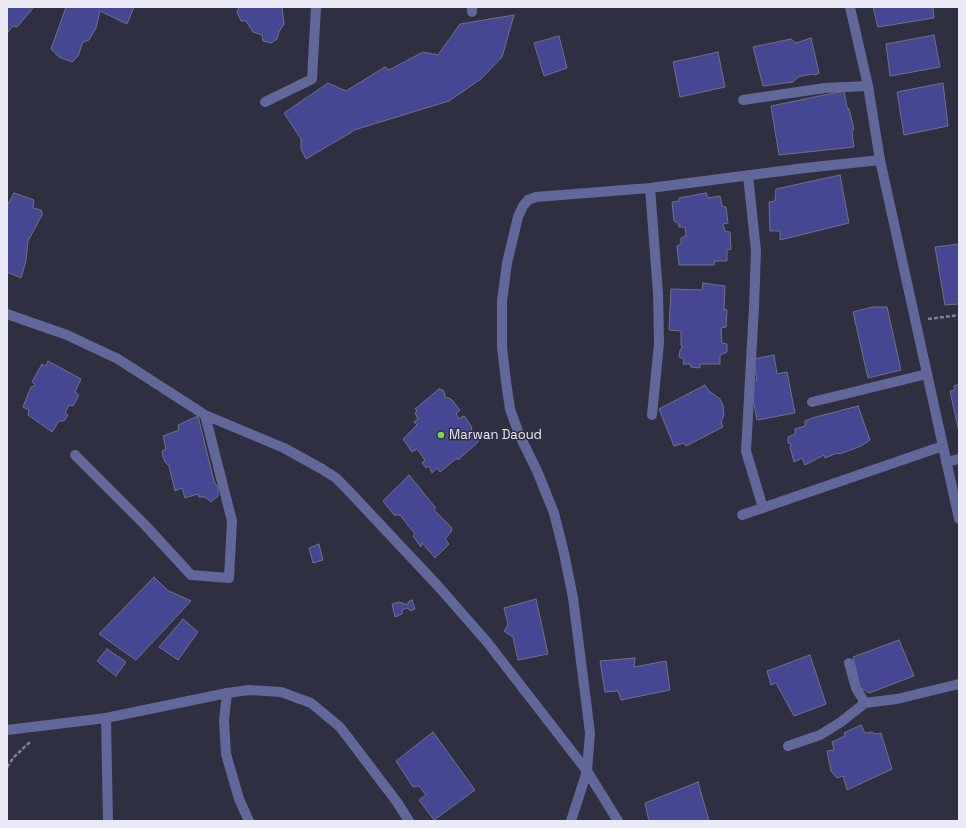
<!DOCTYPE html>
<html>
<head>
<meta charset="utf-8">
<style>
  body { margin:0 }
  #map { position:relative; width:966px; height:828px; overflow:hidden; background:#2e3041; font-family:"Space Grotesk",sans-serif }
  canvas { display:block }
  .frame { position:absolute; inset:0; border:8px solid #e9eaf6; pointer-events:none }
</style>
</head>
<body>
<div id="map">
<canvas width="966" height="828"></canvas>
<div class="frame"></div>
</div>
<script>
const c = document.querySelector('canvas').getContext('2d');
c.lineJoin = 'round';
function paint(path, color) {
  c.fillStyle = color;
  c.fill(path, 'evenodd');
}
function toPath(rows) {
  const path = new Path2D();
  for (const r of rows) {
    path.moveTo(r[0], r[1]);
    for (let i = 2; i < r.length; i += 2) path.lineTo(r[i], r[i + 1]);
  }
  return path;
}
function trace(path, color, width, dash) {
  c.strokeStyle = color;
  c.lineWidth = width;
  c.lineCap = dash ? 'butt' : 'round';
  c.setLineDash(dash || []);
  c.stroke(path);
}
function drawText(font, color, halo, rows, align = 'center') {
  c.font = font + ' "Space Grotesk",sans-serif';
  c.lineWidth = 3;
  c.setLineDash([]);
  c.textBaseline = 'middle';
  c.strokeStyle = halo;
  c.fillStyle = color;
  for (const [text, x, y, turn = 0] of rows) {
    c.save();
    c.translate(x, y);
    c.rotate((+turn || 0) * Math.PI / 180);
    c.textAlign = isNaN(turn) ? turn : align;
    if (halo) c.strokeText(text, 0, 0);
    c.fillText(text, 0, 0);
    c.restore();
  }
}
const building = toPath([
  [7,7,34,7,17,27,13,26,7,33,7,7],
  [66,7,134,7,127,24,100,11,96,28,89,40,83,42,78,56,72,62,59,57,51,49,66,7],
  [239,7,282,7,284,24,279,32,277,39,271,43,263,41,262,35,253,32,246,21,241,21,237,12,239,7],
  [873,7,933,7,934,18,878,27,873,7],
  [514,15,502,57,481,79,449,101,354,130,350,133,306,159,301,149,301,139,284,113,328,83,346,91,385,67,389,70,423,52,438,55,460,24,514,15],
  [934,35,940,67,890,76,886,44,934,35],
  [559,36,567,68,544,76,534,43,559,36],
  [811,38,819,73,815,75,812,74,798,77,793,82,763,86,753,47,791,39,796,43,811,38],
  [718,52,725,87,680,97,673,62,718,52],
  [943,83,948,126,904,135,897,92,943,83],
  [844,91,847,107,849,109,854,129,852,132,854,147,779,155,771,106,844,91],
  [840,175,849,223,780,240,780,231,770,231,769,202,775,201,776,189,840,175],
  [14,193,34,200,33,208,41,210,42,212,42,215,28,241,26,261,21,278,7,272,7,206,14,193],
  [706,193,708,198,720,196,722,206,726,207,728,223,723,224,725,231,730,232,731,249,727,250,727,261,715,261,714,265,679,265,677,246,681,244,681,238,686,236,685,227,679,227,678,223,674,221,672,202,679,201,679,198,706,193],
  [959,244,959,304,945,305,935,247,959,244],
  [703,283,725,286,724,309,727,310,726,327,721,328,722,343,727,344,727,352,720,355,720,364,700,364,700,368,691,367,690,364,683,364,684,359,679,357,680,350,682,348,681,344,681,331,669,330,671,289,702,290,703,283],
  [872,307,887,307,901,370,868,378,853,312,872,307],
  [774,355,777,374,787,372,795,413,757,420,750,382,757,379,753,359,774,355],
  [48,361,81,379,75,392,79,395,73,406,69,405,65,413,68,415,64,421,59,421,52,432,28,415,29,410,23,407,31,387,35,386,35,384,32,382,42,364,46,366,48,361],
  [959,384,959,432,950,391,955,390,954,386,959,384],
  [705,385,709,391,720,399,723,405,724,415,721,422,723,427,686,446,684,443,674,446,659,409,705,385],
  [439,389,444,391,445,397,451,399,460,410,456,414,459,419,463,416,465,417,471,426,473,435,477,436,479,438,478,442,458,460,457,458,440,472,437,468,432,473,429,466,426,468,422,463,425,460,417,449,412,452,403,439,417,425,414,422,418,419,415,413,417,411,415,409,439,389],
  [858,406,870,440,861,446,840,454,837,453,825,458,824,455,805,465,802,458,794,462,790,447,791,444,788,443,788,437,795,434,795,429,805,426,805,421,812,418,858,406],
  [198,416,214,481,218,488,218,496,211,502,205,497,199,497,198,494,185,498,182,488,175,491,169,466,165,462,163,457,162,451,166,449,163,436,179,430,178,425,198,416],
  [409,475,435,507,435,511,452,528,451,532,445,539,449,544,435,558,422,543,421,547,413,536,415,534,400,515,394,515,383,501,409,475],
  [319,544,323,560,313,563,309,548,319,544],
  [154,577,167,590,191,601,136,660,99,634,154,577],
  [536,599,548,654,518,660,513,637,504,631,508,625,504,608,536,599],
  [412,600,415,609,411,611,407,608,402,610,402,614,395,617,392,604,399,602,408,605,408,602,412,600],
  [183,619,198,632,178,660,159,647,183,619],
  [899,640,914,676,869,693,860,687,853,657,899,640],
  [107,649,126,662,116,676,97,661,107,649],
  [810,655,826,704,794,716,776,683,771,685,767,671,810,655],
  [635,658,634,667,666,661,670,690,621,700,618,691,605,692,600,661,635,658],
  [861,725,865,733,872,732,875,734,881,733,892,769,847,790,843,776,837,778,831,771,827,751,834,750,832,742,845,736,844,733,861,725],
  [433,732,475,790,434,820,419,800,426,795,419,786,413,787,396,761,433,732],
  [698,782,709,821,649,821,645,803,698,782]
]);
paint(building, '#454792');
trace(building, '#6e7184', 1);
trace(toPath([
  [928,319,959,315],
  [7,767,14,757,31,741]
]), '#808291', 2.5, [4, 2]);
trace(toPath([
  [7,730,106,718]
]), '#62679a', 10);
trace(toPath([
  [472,12,472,7],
  [743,100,825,88,868,86],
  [265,102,312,79,316,7],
  [748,175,756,251,754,307,746,451,763,508],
  [650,188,658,293,659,343,652,415],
  [7,314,67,335,118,359,205,415,284,448,322,469,336,478,346,488,438,586,487,642,587,771,618,821],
  [812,402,927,374],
  [75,455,145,525,191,575,229,578,232,521,205,415],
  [946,462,959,459],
  [742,515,943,446],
  [849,663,856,688,865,703,897,699,959,684],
  [227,693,224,720,226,754,239,799,249,821],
  [788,746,820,735,841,722,865,703],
  [108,821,106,718,227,693,249,690,281,692,311,703,340,727,397,802,409,821],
  [571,821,587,771,590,733,573,598,564,553,554,513,537,471,519,434,510,409,506,382,502,347,502,301,507,263,518,217,523,206,528,200,536,197,650,188,805,168,880,160]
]), '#62679a', 10);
trace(toPath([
  [850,7,868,86,880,160,959,519]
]), '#62679a', 10);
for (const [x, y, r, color] of [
  [441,435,4,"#7ed153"]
]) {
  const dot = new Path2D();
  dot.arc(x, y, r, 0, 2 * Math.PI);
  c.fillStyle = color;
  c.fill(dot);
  trace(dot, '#2e3041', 1.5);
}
drawText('13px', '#e9eaf6', '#2e3041', [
  ["Marwan Daoud",449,435]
], 'left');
</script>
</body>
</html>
